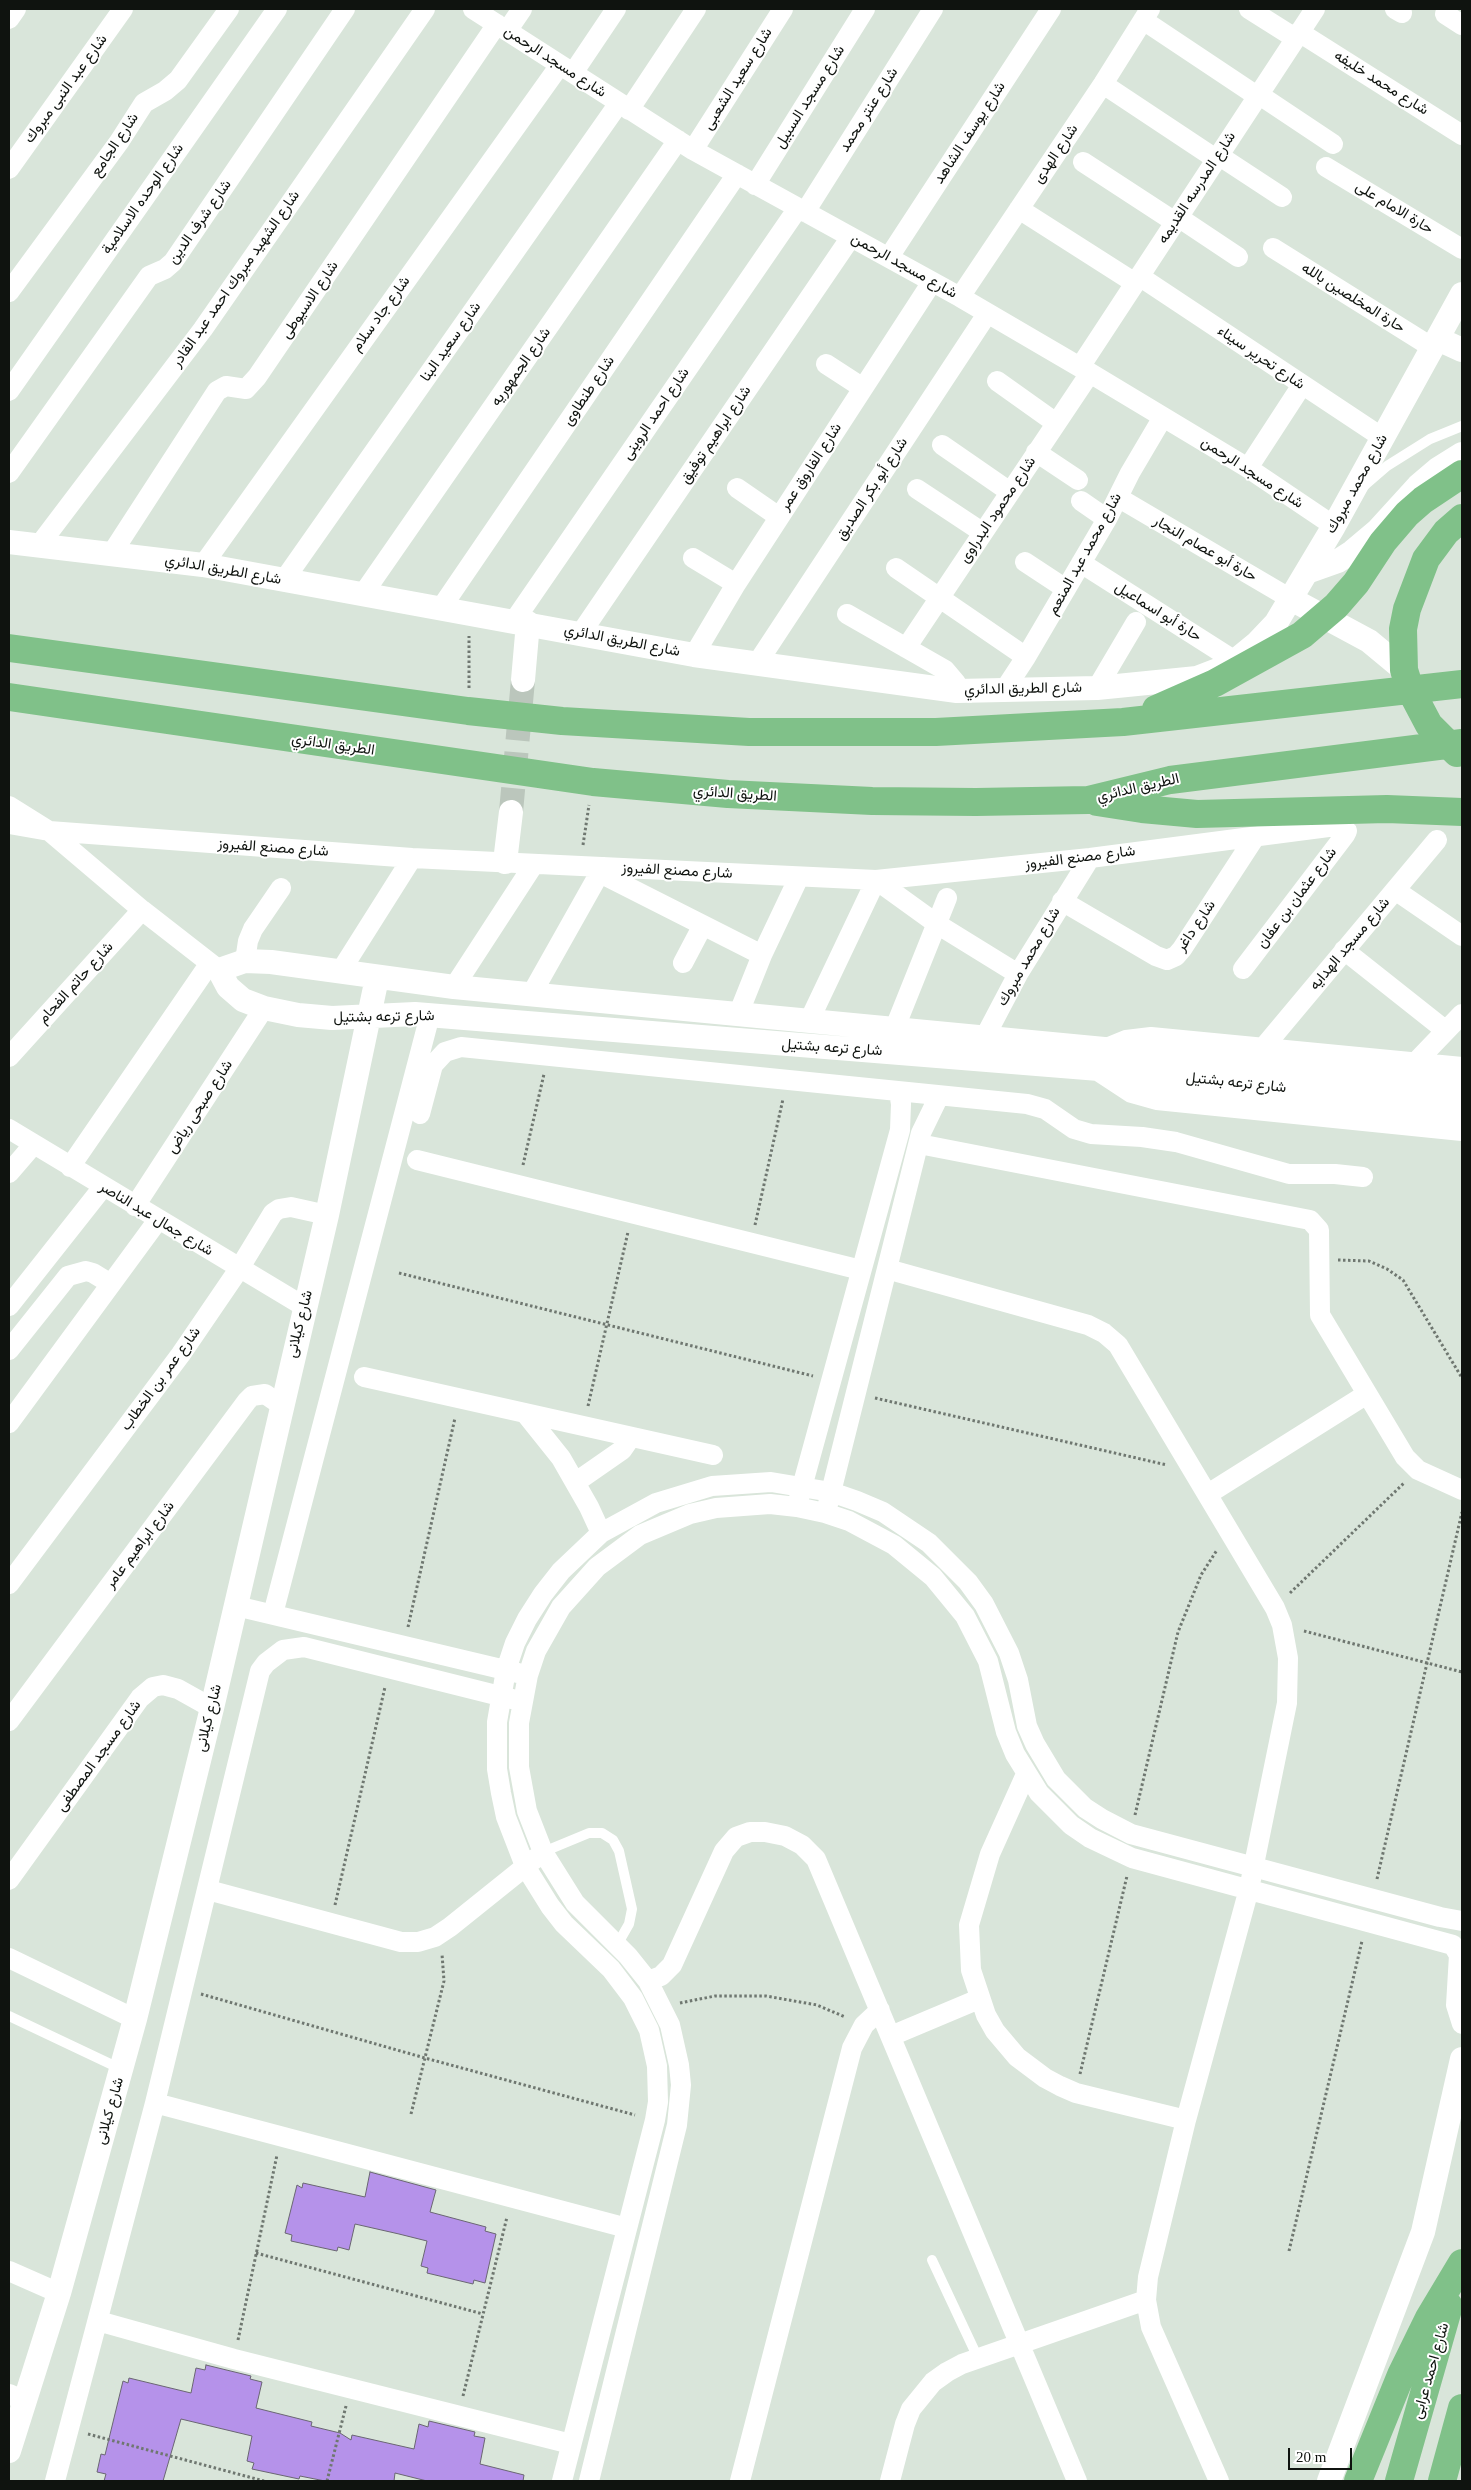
<!DOCTYPE html>
<html>
<head>
<meta charset="utf-8">
<style>
  body { margin:0 }
  #map { position:relative; width:1471px; height:2490px; overflow:hidden; background:#d9e5da; font-family:"Times New Roman",serif }
  canvas { display:block }
  .frame { position:absolute; inset:0; border:10px solid #0f130f; pointer-events:none }
  .scale { position:absolute; left:1288px; top:2448px; width:64px; height:22px; box-sizing:border-box; border:2px solid #0f130f; border-top:0; padding-left:6px; font-size:15px; line-height:18px; white-space:nowrap; color:#0f130f; -webkit-text-stroke:4px #fff; paint-order:stroke }
</style>
</head>
<body>
<div id="map">
<canvas width="1471" height="2490"></canvas>
<div class="frame"></div>
<div class="scale">20 m</div>
</div>
<script>
const c = document.querySelector('canvas').getContext('2d');
c.lineJoin = 'round';
function paint(path, color) {
  c.fillStyle = color;
  c.fill(path, 'evenodd');
}
function toPath(rows) {
  const path = new Path2D();
  for (const r of rows) {
    path.moveTo(r[0], r[1]);
    for (let i = 2; i < r.length; i += 2) path.lineTo(r[i], r[i + 1]);
  }
  return path;
}
function trace(path, color, width, dash) {
  c.strokeStyle = color;
  c.lineWidth = width;
  c.lineCap = dash ? 'butt' : 'round';
  c.setLineDash(dash || []);
  c.stroke(path);
}
function drawText(font, color, halo, rows, align = 'center') {
  c.font = font + ' "Times New Roman",Vazirmatn,serif';
  c.lineWidth = 4;
  c.setLineDash([]);
  c.textBaseline = 'middle';
  c.strokeStyle = halo;
  c.fillStyle = color;
  for (const [text, x, y, turn = 0] of rows) {
    c.save();
    c.translate(x, y);
    c.rotate((+turn || 0) * Math.PI / 180);
    c.textAlign = isNaN(turn) ? turn : align;
    if (halo) c.strokeText(text, 0, 0);
    c.fillText(text, 0, 0);
    c.restore();
  }
}
const building = toPath([
  [370,2172,436,2190,430,2212,486,2227,485,2231,496,2234,485,2283,474,2280,473,2284,427,2273,428,2268,421,2266,427,2241,399,2234,355,2224,349,2250,338,2247,337,2251,291,2241,292,2235,285,2233,297,2185,302,2188,303,2183,365,2197,370,2172],
  [206,2365,251,2376,250,2379,262,2382,256,2408,312,2422,311,2426,340,2433,351,2440,352,2435,414,2449,419,2424,428,2427,429,2421,475,2432,474,2436,485,2438,480,2464,524,2475,523,2481,427,2481,395,2473,394,2481,325,2481,300,2476,299,2479,252,2469,254,2463,247,2461,252,2436,181,2419,163,2481,104,2481,106,2474,97,2472,101,2454,105,2455,123,2381,128,2383,129,2378,191,2393,196,2368,205,2370,206,2365]
]);
paint(building, '#b592ea');
trace(building, '#6a6672', 1);
trace(toPath([
  [511,812,523,680]
]), '#bbc6bc', 24, [24, 12]);
trace(toPath([
  [469,688,469,636],
  [583,845,589,805],
  [523,1165,544,1074],
  [755,1225,783,1099],
  [1338,1260,1369,1261,1387,1269,1403,1280,1462,1378],
  [399,1273,813,1376],
  [875,1398,1167,1465],
  [588,1406,628,1232],
  [1290,1593,1404,1483],
  [408,1627,455,1418],
  [1304,1631,1462,1672],
  [1135,1815,1178,1632,1201,1575,1217,1550],
  [1377,1879,1462,1512],
  [335,1905,385,1687],
  [201,1994,425,2058,635,2115],
  [680,2003,715,1996,766,1996,817,2005,845,2017],
  [1080,2074,1127,1876],
  [411,2114,444,1981,442,1954],
  [1289,2251,1362,1941],
  [256,2253,483,2314],
  [238,2340,277,2155],
  [463,2396,507,2217],
  [88,2434,264,2481],
  [327,2481,346,2406]
]), '#6f7770', 3, [2.5, 2.5]);
trace(toPath([
  [1365,485,1387,466,1430,439,1462,426],
  [543,1852,589,1833,602,1833,613,1840,619,1851,632,1909,629,1924,617,1945],
  [9,2016,121,2069],
  [932,2260,978,2358]
]), '#fff', 10);
trace(toPath([
  [473,9,693,150,960,297,1090,373,1248,468,1334,526],
  [1249,9,1295,38],
  [1395,9,1402,13],
  [1445,14,1462,25],
  [9,19,16,9],
  [1143,20,1257,96],
  [507,31,522,9],
  [1299,32,1462,135],
  [573,73,616,9],
  [1103,84,1216,159],
  [1258,94,1333,144],
  [629,110,696,9],
  [693,150,783,9],
  [1218,155,1282,197],
  [1083,162,1175,222],
  [1326,167,1462,249],
  [9,169,123,9],
  [755,185,865,9],
  [1019,209,1135,283],
  [805,212,933,9],
  [1178,217,1238,257],
  [1273,248,1433,348],
  [889,257,1051,9],
  [1139,276,1383,438],
  [9,292,119,142,144,103,165,91,178,80,229,9],
  [960,297,1103,84,1150,9],
  [826,364,863,388],
  [1080,367,1315,9],
  [997,381,1056,423],
  [9,391,277,9],
  [942,445,1010,492],
  [1036,452,1078,480],
  [1248,468,1302,385],
  [9,473,149,276,165,269,173,262,345,9],
  [737,488,779,517],
  [917,489,982,532],
  [1119,498,1291,599],
  [1081,501,1107,519],
  [40,544,203,329,425,9],
  [112,553,217,391,226,386,246,389,257,377,497,24],
  [693,558,736,584],
  [1025,562,1066,589],
  [1081,563,1235,661],
  [203,565,560,65],
  [896,568,1026,657],
  [284,580,619,103],
  [363,594,678,140],
  [441,608,737,174],
  [847,614,945,670,956,683,957,691],
  [514,621,798,208],
  [581,633,851,237],
  [906,648,1090,373],
  [694,655,736,584,932,282],
  [756,665,987,314],
  [1097,688,1136,622],
  [1005,689,1026,657,1107,519,1130,473,1163,417],
  [9,806,49,831,142,910,219,970],
  [9,824,49,831,412,858,876,880,1090,858,1336,826,1343,828,1347,831,1345,835,1243,969],
  [600,873,762,955],
  [1395,890,1462,936],
  [1062,901,1156,956,1167,960,1176,956,1182,949,1255,837],
  [1344,950,1445,1030],
  [245,961,248,941,253,929,281,888],
  [683,963,703,925],
  [340,972,412,858],
  [454,987,534,864],
  [531,995,603,867],
  [738,1015,762,955,799,877],
  [809,1021,876,880,937,924,1018,974],
  [894,1030,947,898],
  [1263,1048,1437,840],
  [1104,1049,1126,1040,1151,1037,1462,1067],
  [978,1050,1018,974,1090,858],
  [9,1057,142,910],
  [1415,1063,1462,1014],
  [420,1114,433,1065,445,1052,461,1047,1027,1104,1045,1109,1074,1129,1091,1134,1142,1137,1176,1142,1289,1174,1335,1174,1363,1177],
  [9,1129,305,1307],
  [919,1144,1310,1220,1319,1230,1320,1315,1405,1457,1418,1470,1462,1490],
  [417,1160,861,1270],
  [70,1167,210,963],
  [9,1173,34,1144],
  [135,1206,264,1008],
  [887,1269,1088,1325,1104,1333,1118,1345,1275,1608,1282,1625,1288,1658,1287,1703,1249,1889,1186,2120,1148,2277,1146,2300,1151,2327,1219,2481],
  [9,1306,103,1187],
  [9,1350,68,1276,86,1271,93,1273,111,1284],
  [364,1377,713,1455],
  [525,1413,561,1458,589,1507,601,1533],
  [9,1423,158,1220],
  [576,1482,622,1450,631,1437],
  [1208,1494,1367,1394],
  [799,1498,900,1130,901,1104,899,1092],
  [828,1504,921,1133,939,1096],
  [9,1584,181,1354,239,1269,273,1213,279,1209,291,1207,327,1215],
  [236,1606,518,1673],
  [273,1614,430,1015],
  [9,1721,247,1401,252,1396,265,1394,281,1405],
  [1026,1774,990,1854,969,1925,971,1970,986,2015,995,2031,1017,2057,1045,2078,1060,2086,1076,2093,1186,2120],
  [9,1880,140,1698,153,1687,163,1685,178,1689,212,1708],
  [208,1890,401,1942,418,1942,435,1937,450,1927,536,1858],
  [9,1958,135,2019],
  [648,1981,661,1976,672,1965,724,1851,736,1837,750,1832,765,1832,785,1836,802,1845,816,1859,1077,2481],
  [891,2036,979,1999],
  [155,2103,627,2228],
  [9,2271,59,2293],
  [98,2321,234,2359,571,2444],
  [9,2394,25,2401],
  [55,2481,155,2103,260,1671,266,1663,283,1650,304,1647,512,1699],
  [562,2481,655,2120,658,2102,657,2066,649,2030,633,1998,611,1969,564,1924,550,1906,525,1866,506,1817,501,1793,497,1769,497,1722,506,1670,515,1643,527,1619,543,1594,561,1571,601,1533,656,1503,712,1486,771,1482,831,1492,857,1501,883,1512,929,1543,968,1582,984,1604,1009,1653,1018,1680,1027,1726,1035,1744,1056,1779,1085,1808,1102,1819,1131,1834,1440,1917,1462,1921],
  [589,2481,677,2125,681,2085,679,2065,670,2025,648,1981,628,1956,575,1903,543,1852,527,1811,519,1767,519,1723,528,1675,536,1651,561,1607,597,1567,640,1535,690,1514,716,1508,770,1504,797,1507,825,1513,849,1521,894,1545,933,1577,965,1616,988,1661,1006,1732,1015,1754,1039,1793,1071,1825,1090,1838,1132,1858,1453,1945,1459,1955,1456,2005,1462,2024],
  [740,2481,852,2048,864,2025,880,2010],
  [890,2481,905,2424,911,2409,933,2382,947,2372,962,2364,1146,2300]
]), '#fff', 20);
trace(toPath([
  [1438,339,1462,350],
  [9,542,203,565,694,655,957,691,1097,688,1197,678,1223,668,1235,661,1257,643,1276,623,1334,526,1462,294],
  [1307,572,1338,561,1352,552,1377,531,1418,486,1438,469,1462,454],
  [1291,599,1369,641,1404,670],
  [523,680,528,623],
  [505,862,511,812],
  [1100,1070,1132,1091,1157,1098,1462,1129],
  [1462,1086,1104,1049,454,987,271,962,245,961,219,970,228,987,243,1000,264,1008,298,1015,332,1018,415,1014,1099,1069,1462,1107],
  [9,2451,59,2293,135,2019,212,1708,327,1215,377,978],
  [1329,2481,1423,2232,1462,2059]
]), '#fff', 24);
trace(toPath([
  [9,648,468,711,562,721,749,732,936,732,1123,722,1462,684],
  [9,697,593,782,728,794,872,801,976,802,1088,800,1170,780,1462,743],
  [1156,709,1215,683,1302,635,1336,606,1356,583,1383,542,1407,514,1423,500,1462,474],
  [1457,753,1429,725,1410,689,1404,670,1403,629,1407,609,1426,559,1446,532,1462,518],
  [1097,802,1142,809,1197,814,1387,809,1462,812],
  [1358,2481,1401,2375,1429,2318,1462,2263],
  [1399,2481,1449,2306],
  [1442,2481,1462,2408]
]), '#80c189', 28);
drawText('15px', '#0f130f', '#fff', [
  ["شارع مسجد الرحمن",555,62,33],
  ["شارع سعيد الشعبى",738,79,-58],
  ["شارع محمد خليفه",1381,83,32],
  ["شارع عبد النبى مبروك",66,89,-54],
  ["شارع مسجد السبيل",810,97,-58],
  ["شارع عنتر محمد",869,110,-58],
  ["شارع يوسف الشاهد",970,133,-57],
  ["شارع الجامع",115,145,-56],
  ["شارع الهدى",1056,154,-56],
  ["شارع المدرسه القديمه",1197,188,-57],
  ["شارع الوحده الاسلامية",143,199,-55],
  ["حارة الامام على",1394,208,31],
  ["شارع شرف الدين",200,222,-55],
  ["شارع مسجد الرحمن",904,266,29],
  ["شارع الشهيد مبروك احمد عبد القادر",236,279,-55],
  ["حارة المخلصين بالله",1353,298,32],
  ["شارع الاسيوطى",310,300,-56],
  ["شارع جاد سلام",381,314,-54],
  ["شارع سعيد البنا",451,342,-55],
  ["شارع تحرير سيناء",1261,358,34],
  ["شارع الجمهوريه",521,367,-55],
  ["شارع طنطاوى",589,391,-56],
  ["شارع احمد الروينى",656,414,-56],
  ["شارع ابراهيم توفيق",716,435,-56],
  ["شارع الفاروق عمر",811,467,-57],
  ["شارع مسجد الرحمن",1252,473,33],
  ["شارع محمد مبروك",1357,484,-61],
  ["شارع أبو بكر الصديق",872,489,-57],
  ["شارع محمود البدراوى",998,510,-56],
  ["حارة أبو عصام النجار",1205,549,30],
  ["شارع محمد عبد المنعم",1085,554,-61],
  ["شارع الطريق الدائري",223,570,10],
  ["حارة أبو اسماعيل",1158,612,32],
  ["شارع الطريق الدائري",622,641,11],
  ["شارع الطريق الدائري",1023,689,-1],
  ["الطريق الدائري",333,745,8],
  ["الطريق الدائري",1138,788,-13],
  ["الطريق الدائري",735,794,4],
  ["شارع مصنع الفيروز",273,848,4],
  ["شارع مصنع الفيروز",1080,858,-7],
  ["شارع مصنع الفيروز",677,871,3],
  ["شارع عثمان بن عفان",1297,898,-53],
  ["شارع داغر",1196,926,-56],
  ["شارع مسجد الهدايه",1350,944,-50],
  ["شارع محمد مبروك",1029,957,-60],
  ["شارع حاتم الفحام",76,983,-48],
  ["شارع ترعه بشتيل",384,1017,-1],
  ["شارع ترعه بشتيل",832,1048,4],
  ["شارع ترعه بشتيل",1236,1083,6],
  ["شارع صبحى رياض",200,1107,-57],
  ["شارع جمال عبد الناصر",156,1219,31],
  ["شارع كيلانى",300,1324,-76],
  ["شارع عمر بن الخطاب",161,1379,-54],
  ["شارع ابراهيم عامر",140,1545,-53],
  ["شارع كيلانى",209,1718,-76],
  ["شارع مسجد المصطفى",99,1756,-54],
  ["شارع كيلانى",110,2111,-74],
  ["شارع احمد عرابى",1431,2371,-74]
]);
</script>
</body>
</html>
